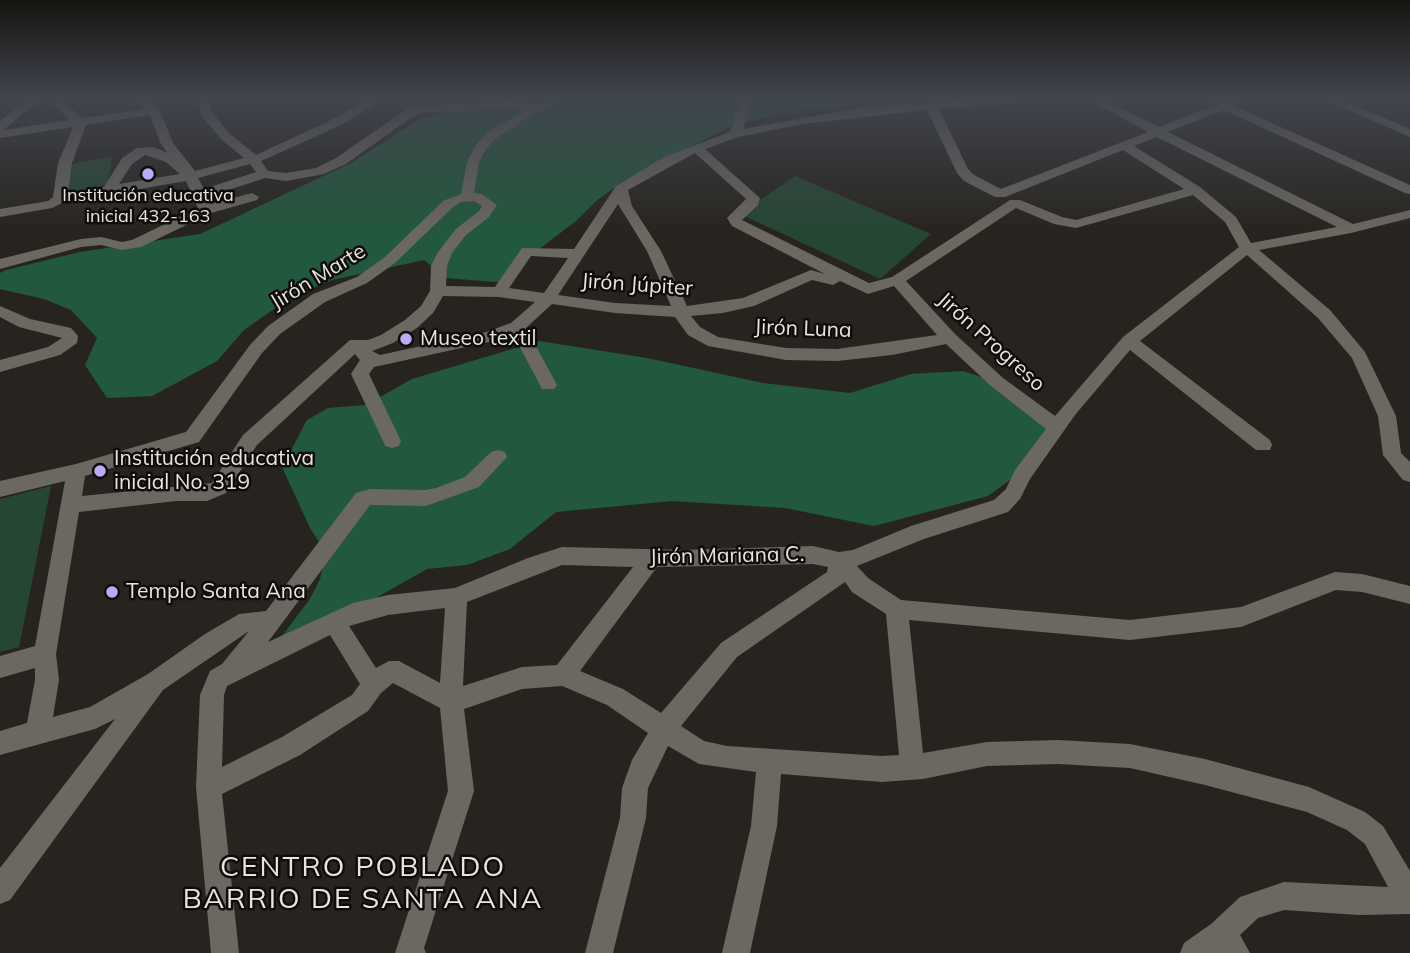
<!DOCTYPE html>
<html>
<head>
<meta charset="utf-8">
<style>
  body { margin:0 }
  canvas { display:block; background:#27241f }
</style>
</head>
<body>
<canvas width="1410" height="953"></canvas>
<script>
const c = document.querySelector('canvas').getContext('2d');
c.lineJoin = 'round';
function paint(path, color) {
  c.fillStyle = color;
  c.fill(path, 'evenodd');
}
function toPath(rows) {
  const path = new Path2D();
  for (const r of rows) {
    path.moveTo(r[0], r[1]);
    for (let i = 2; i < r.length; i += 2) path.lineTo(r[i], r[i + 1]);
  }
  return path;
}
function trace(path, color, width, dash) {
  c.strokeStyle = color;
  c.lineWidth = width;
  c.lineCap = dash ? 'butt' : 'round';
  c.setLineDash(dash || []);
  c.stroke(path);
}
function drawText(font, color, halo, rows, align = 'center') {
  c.font = font + ' Mulish,sans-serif';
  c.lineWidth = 5;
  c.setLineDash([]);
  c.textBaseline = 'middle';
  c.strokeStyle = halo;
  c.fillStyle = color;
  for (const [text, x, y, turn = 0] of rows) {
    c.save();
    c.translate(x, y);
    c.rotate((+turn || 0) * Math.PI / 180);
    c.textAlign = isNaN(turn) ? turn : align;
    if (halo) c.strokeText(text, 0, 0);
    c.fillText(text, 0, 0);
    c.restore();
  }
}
paint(toPath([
  [112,156,109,184,67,193,72,164],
  [795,176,931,234,880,279,740,214],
  [51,486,19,647,0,652,0,499]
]), '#264634');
paint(toPath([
  [513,98,915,98,781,113,731,126,625,180,597,200,576,221,530,256,507,283,446,278,424,260,332,280,291,297,244,330,217,361,152,396,107,398,85,365,97,338,71,310,44,299,0,289,0,273,6,270,80,252,200,234,351,163,417,121,439,113],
  [539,341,647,358,763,383,850,393,911,374,963,371,999,383,1049,420,1037,460,988,496,874,526,785,508,672,501,556,512,510,549,467,565,427,569,351,612,279,640,310,599,320,579,326,553,310,528,282,467,307,420,328,408,366,405,412,379]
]), '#22583d');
paint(toPath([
  [28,98,41,98,4,130,69,120,53,103,54,98,66,98,65,102,81,118,145,109,136,98,149,98,160,111,173,143,195,171,244,158,221,139,201,115,198,98,210,98,211,111,229,133,256,155,333,119,370,98,385,98,341,125,261,161,268,171,286,173,316,168,336,158,404,111,415,107,507,100,539,104,553,98,569,98,527,118,495,139,486,149,479,162,474,193,482,194,497,205,489,217,466,235,452,253,447,266,446,286,495,287,522,248,574,249,616,186,664,157,730,132,741,98,753,98,743,129,859,108,980,98,1029,98,1023,102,939,109,968,169,974,175,1001,189,1148,132,1086,98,1101,98,1159,127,1214,105,1202,98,1225,101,1249,98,1234,106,1410,185,1410,194,1405,193,1224,110,1168,132,1353,224,1410,210,1410,218,1351,233,1259,250,1330,310,1365,352,1396,416,1401,453,1410,462,1410,482,1403,480,1383,455,1378,416,1352,358,1318,318,1247,255,1140,341,1270,440,1272,445,1270,450,1256,450,1130,350,1075,415,1030,479,1020,499,1008,512,924,539,857,566,868,578,901,600,1130,620,1241,607,1335,572,1362,574,1410,586,1410,604,1362,592,1336,590,1241,627,1130,640,909,620,923,753,987,742,1058,740,1130,744,1205,759,1309,787,1365,812,1383,826,1410,871,1410,914,1359,915,1284,910,1258,918,1240,935,1250,953,1180,953,1184,943,1211,924,1240,897,1284,882,1388,887,1365,844,1347,830,1307,812,1205,785,1130,768,1058,764,987,766,923,779,882,782,781,774,777,826,750,953,722,953,751,826,756,772,699,764,668,746,648,788,646,818,613,953,585,953,620,818,622,788,632,760,648,733,607,705,562,686,522,689,464,709,474,791,424,948,426,953,395,953,448,791,440,708,393,683,381,693,368,711,300,755,222,794,239,953,211,953,196,787,200,695,210,671,222,664,249,631,163,690,10,900,0,904,0,868,115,719,95,729,0,755,0,731,27,723,35,680,35,668,0,678,0,656,35,646,65,481,0,497,0,481,76,464,186,432,250,345,268,326,313,294,357,277,385,257,443,201,461,194,467,162,476,145,487,133,525,110,507,108,421,113,412,117,346,164,324,174,286,181,265,178,207,197,210,204,252,193,259,197,257,200,211,213,141,247,122,250,101,245,81,247,0,269,0,259,81,239,101,237,122,242,132,240,198,208,186,181,64,202,52,208,0,217,0,209,48,201,53,197,58,163,73,127,0,138,0,121,28,98],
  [927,110,957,173,964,181,995,197,1005,197,1123,150,1184,189,1076,220,1062,217,1020,200,1010,200,892,277,869,283,742,220,758,205,760,198,705,149,738,137,803,124,927,110],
  [150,115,161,144,168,153,153,147,137,148,122,158,104,187,68,193,72,163,86,125,150,115],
  [1157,137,1337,227,1251,243,1236,217,1200,187,1134,146,1157,137],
  [695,153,746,199,727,218,732,226,825,274,811,270,743,298,687,306,661,251,632,206,628,190,695,153],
  [145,155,166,162,180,174,119,184,132,164,145,155],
  [250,164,256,172,204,189,198,178,250,164],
  [1193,195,1225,222,1239,247,1123,337,1055,416,1003,378,955,334,906,281,1016,208,1054,224,1076,228,1193,195],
  [474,201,482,206,479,211,456,229,438,252,431,266,430,291,421,306,405,320,381,335,368,340,350,340,243,435,212,483,82,496,85,476,199,442,262,353,280,334,325,302,367,283,395,263,453,207,461,202,474,201],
  [618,204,647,251,671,306,615,303,558,295,618,204],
  [531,256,568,258,544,293,509,288,531,256],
  [812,280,833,285,840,281,868,294,894,286,937,335,837,349,786,348,718,337,700,327,691,316,723,313,754,306,812,280],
  [443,296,499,297,535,302,511,323,486,332,380,355,372,351,393,343,417,328,433,313,443,296],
  [552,304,615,313,675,317,688,335,708,346,786,360,837,361,892,355,946,344,991,386,1046,429,1015,470,1006,489,994,500,911,526,853,550,839,552,813,546,683,550,562,547,528,558,455,588,388,595,353,603,268,642,370,505,426,506,479,487,507,457,505,452,498,450,491,452,465,477,436,488,426,490,370,489,356,493,266,611,239,614,205,634,148,674,90,707,53,717,59,680,56,654,79,512,176,501,207,501,226,493,257,445,355,354,360,360,351,374,383,441,385,446,392,448,399,446,401,441,369,374,374,367,489,342,513,334,542,389,554,389,557,385,526,328,552,304],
  [813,564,828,567,827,572,721,643,661,713,623,689,580,671,657,567,813,564],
  [562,565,633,567,557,665,522,667,463,686,467,602,562,565],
  [845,582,852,592,886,614,899,755,882,756,727,746,704,741,681,726,737,657,845,582],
  [445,608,440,683,399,661,389,661,376,668,349,626,388,615,445,608],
  [330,635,360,684,352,695,282,737,222,767,224,695,227,686,330,635],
  [1322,98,1338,98,1410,129,1410,137,1322,98],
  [0,306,30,319,71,328,78,336,77,343,60,355,0,372,0,360,48,347,62,338,19,327,0,317,0,306]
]), '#6b6761');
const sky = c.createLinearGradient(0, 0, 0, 232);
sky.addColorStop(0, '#151411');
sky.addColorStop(0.42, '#41454d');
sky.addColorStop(1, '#41454d00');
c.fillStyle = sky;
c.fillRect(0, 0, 1410, 232);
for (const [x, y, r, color] of [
  [148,174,7,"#b9abf7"],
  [406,339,7,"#b9abf7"],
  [100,471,7,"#b9abf7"],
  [112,592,7,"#b9abf7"]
]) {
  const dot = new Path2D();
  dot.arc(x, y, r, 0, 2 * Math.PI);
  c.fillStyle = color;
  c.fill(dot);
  trace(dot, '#0f0d0b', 2.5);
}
drawText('18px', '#e7e4e1', '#0f0d0b', [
  ["Institución educativa",148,196],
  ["inicial 432-163",148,217]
]);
drawText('21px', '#e7e4e1', '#0f0d0b', [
  ["Jirón Marte",318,277,-31],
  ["Jirón Júpiter",637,285,4],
  ["Jirón Luna",803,329,2],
  ["Jirón Progreso",991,342,42],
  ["Jirón Mariana C.",727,556,-1]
]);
drawText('21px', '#e7e4e1', '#0f0d0b', [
  ["Museo textil",420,339],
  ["Institución educativa",114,459],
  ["inicial No. 319",114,483],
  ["Templo Santa Ana",126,592]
], 'left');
c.letterSpacing = '2px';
drawText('28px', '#e7e4e1', '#0f0d0b', [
  ["CENTRO POBLADO",363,868],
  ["BARRIO DE SANTA ANA",363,900]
]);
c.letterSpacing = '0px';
</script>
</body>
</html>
